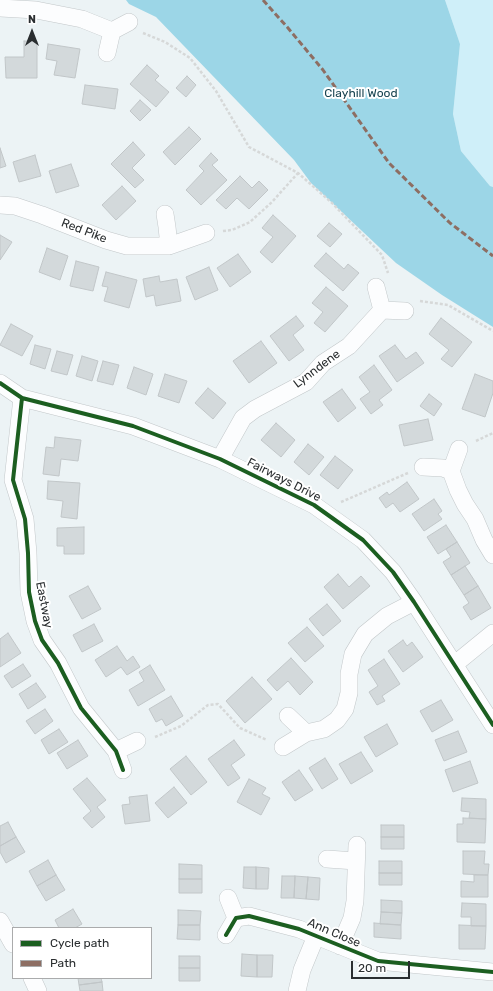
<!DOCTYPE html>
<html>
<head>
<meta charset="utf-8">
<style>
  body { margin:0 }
  #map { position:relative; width:493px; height:991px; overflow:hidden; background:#ecf3f5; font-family:Rubik,sans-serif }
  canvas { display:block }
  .legend { position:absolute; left:12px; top:927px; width:140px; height:52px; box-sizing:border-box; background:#fff; border:1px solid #aaabac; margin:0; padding:5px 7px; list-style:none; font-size:12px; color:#2a2e30 }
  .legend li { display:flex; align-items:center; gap:8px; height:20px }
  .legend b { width:20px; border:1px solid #aaabac }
  .north { position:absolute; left:12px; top:12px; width:40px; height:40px; -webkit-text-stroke:3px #fff; paint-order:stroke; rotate:0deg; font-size:11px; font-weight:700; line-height:16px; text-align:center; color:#2a2e30 }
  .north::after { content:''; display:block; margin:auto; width:14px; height:18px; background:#2a2e30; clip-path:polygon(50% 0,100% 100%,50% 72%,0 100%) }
  .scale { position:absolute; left:351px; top:961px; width:59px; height:18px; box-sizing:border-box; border:2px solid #2a2e30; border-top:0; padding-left:5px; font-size:12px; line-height:14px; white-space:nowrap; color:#2a2e30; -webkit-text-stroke:3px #fff; paint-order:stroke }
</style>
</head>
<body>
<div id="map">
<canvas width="493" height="991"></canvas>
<ul class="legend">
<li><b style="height:5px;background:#1b5e20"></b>Cycle path</li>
<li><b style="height:5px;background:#8d6e63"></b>Path</li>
</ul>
<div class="north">N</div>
<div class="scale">20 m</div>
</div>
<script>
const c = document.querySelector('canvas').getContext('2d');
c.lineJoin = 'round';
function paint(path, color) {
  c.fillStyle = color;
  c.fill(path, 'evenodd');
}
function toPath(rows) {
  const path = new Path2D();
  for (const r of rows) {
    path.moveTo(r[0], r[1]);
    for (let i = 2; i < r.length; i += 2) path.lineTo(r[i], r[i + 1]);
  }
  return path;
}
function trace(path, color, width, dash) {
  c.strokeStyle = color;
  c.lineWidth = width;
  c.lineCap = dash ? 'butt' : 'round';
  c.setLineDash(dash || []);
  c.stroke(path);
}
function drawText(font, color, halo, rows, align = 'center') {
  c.font = font + ' Rubik,sans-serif';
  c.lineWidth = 4;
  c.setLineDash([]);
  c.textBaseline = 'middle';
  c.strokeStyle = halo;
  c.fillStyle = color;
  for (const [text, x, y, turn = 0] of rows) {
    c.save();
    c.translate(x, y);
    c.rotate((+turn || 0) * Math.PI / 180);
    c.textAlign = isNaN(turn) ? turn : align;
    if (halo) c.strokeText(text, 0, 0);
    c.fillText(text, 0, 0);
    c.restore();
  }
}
paint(toPath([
  [445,0,493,0,493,187,490,186,461,151,453,114,460,44]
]), '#cfeff9');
paint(toPath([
  [126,0,445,0,460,44,453,114,461,151,490,186,493,187,493,327,442,295,396,263,311,183,294,160,156,17,129,4]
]), '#9cd6e7');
const building = toPath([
  [24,41,37,41,37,78,6,78,5,57,24,57,24,41],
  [48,44,80,49,75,78,54,75,57,61,46,59,48,44],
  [147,65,159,76,155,80,169,92,156,107,130,84,147,65],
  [187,76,196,85,186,97,176,88,187,76],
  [85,85,118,89,115,109,82,104,85,85],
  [140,100,151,110,140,121,130,111,140,100],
  [189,127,201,139,175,165,163,152,189,127],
  [133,142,145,155,132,168,144,180,135,188,111,164,133,142],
  [0,148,6,166,0,168,0,148],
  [211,153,218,160,212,165,227,180,201,205,186,190,204,171,199,166,211,153],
  [35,155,41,176,19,182,13,162,35,155],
  [71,164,79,186,56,193,49,171,71,164],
  [240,176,252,188,259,181,268,190,249,209,237,198,226,209,216,200,240,176],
  [122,186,136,201,116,220,102,205,122,186],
  [273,215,296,236,272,263,260,252,273,237,262,228,273,215],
  [329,223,342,234,330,247,317,236,329,223],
  [0,235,12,242,0,260,0,235],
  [47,248,68,256,60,280,39,272,47,248],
  [326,253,344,269,348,264,359,273,343,291,314,266,326,253],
  [238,254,251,272,230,287,217,268,238,254],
  [76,261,99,267,93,291,70,286,76,261],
  [209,267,218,290,195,300,186,277,209,267],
  [106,272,137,280,129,308,104,301,108,287,102,286,106,272],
  [159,276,160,282,177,279,181,301,156,306,154,295,146,297,143,279,159,276],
  [326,287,348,306,325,332,314,323,323,312,312,303,326,287],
  [296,316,304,326,293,335,304,350,289,361,270,336,296,316],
  [441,318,472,342,452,367,441,359,449,350,429,334,441,318],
  [11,324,33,336,22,356,0,345,11,324],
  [261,341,277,363,249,383,233,361,261,341],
  [35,345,51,349,45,369,30,364,35,345],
  [395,345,406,359,416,352,424,363,397,382,379,356,395,345],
  [57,351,73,355,67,375,51,371,57,351],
  [82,356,98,361,92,381,76,376,82,356],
  [103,361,119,365,113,385,97,381,103,361],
  [374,365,392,390,379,400,383,405,371,414,360,399,370,392,359,377,374,365],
  [134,367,153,374,146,395,127,388,134,367],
  [165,374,187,381,179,403,158,396,165,374],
  [475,374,493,381,493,393,485,417,462,409,475,374],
  [208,388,226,403,213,419,195,403,208,388],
  [342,389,356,408,338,422,323,402,342,389],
  [429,394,442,404,434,416,420,406,429,394],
  [428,419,433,440,404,446,399,425,428,419],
  [276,423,295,440,281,457,261,440,276,423],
  [55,437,81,440,78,461,61,459,59,476,43,474,46,447,54,448,55,437],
  [308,444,324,457,309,475,294,462,308,444],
  [335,456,353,470,338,489,320,475,335,456],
  [48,481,80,483,77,519,61,517,63,501,47,499,48,481],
  [407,482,419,499,400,512,393,503,386,508,379,498,387,492,389,495,407,482],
  [434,499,442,511,438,514,442,519,424,531,412,514,434,499],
  [446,525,457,542,438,554,427,537,446,525],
  [84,527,84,554,64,554,64,546,57,546,57,528,84,527],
  [457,542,470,563,451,575,443,562,451,557,446,549,457,542],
  [465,566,478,586,464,595,451,575,465,566],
  [338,574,349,587,361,576,370,586,343,609,324,587,338,574],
  [88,586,101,609,82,619,69,596,88,586],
  [478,586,491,608,471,620,463,607,469,603,464,595,478,586],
  [327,604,341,621,323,636,309,619,327,604],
  [94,624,103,641,82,652,73,635,94,624],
  [307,627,324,646,305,662,288,643,307,627],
  [8,633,21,653,0,667,0,639,8,633],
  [403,640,407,646,412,642,423,657,403,672,388,651,403,640],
  [117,646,127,661,133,656,140,667,127,675,121,667,106,677,95,660,117,646],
  [291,658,313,682,300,695,288,681,277,691,267,680,291,658],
  [384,659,400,684,382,696,385,701,377,705,369,692,378,686,368,670,384,659],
  [23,664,31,676,12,688,4,676,23,664],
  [150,665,165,690,138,706,129,690,144,681,139,672,150,665],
  [252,677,272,699,245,723,226,701,252,677],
  [36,683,46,697,28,709,19,694,36,683],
  [171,696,183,716,166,726,162,719,156,722,149,709,171,696],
  [441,700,453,720,432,732,420,711,441,700],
  [45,709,53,721,35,734,26,721,45,709],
  [387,724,398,744,376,757,364,737,387,724],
  [59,729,68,742,49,754,41,740,59,729],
  [458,731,467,752,444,761,435,740,458,731],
  [78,740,88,756,67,769,57,753,78,740],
  [234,740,245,755,231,765,240,778,228,786,208,759,234,740],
  [361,752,373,771,351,784,339,764,361,752],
  [186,756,207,782,191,795,170,769,186,756],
  [325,758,338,779,322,789,309,768,325,758],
  [470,761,478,783,453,792,445,770,470,761],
  [299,770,313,790,295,801,282,782,299,770],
  [87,778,106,800,97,807,105,817,92,828,83,818,91,811,73,789,87,778],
  [249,779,266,788,262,794,270,798,261,815,237,802,249,779],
  [174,787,187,803,168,818,155,803,174,787],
  [147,795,150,821,125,824,122,805,130,804,129,797,147,795],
  [462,798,486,799,486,819,469,818,470,812,461,811,462,798],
  [463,818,486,819,485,843,457,842,457,824,463,824,463,818],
  [8,822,16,837,0,846,0,826,8,822],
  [381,825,404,825,404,837,381,837,381,825],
  [16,837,25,852,6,863,0,852,0,846,16,837],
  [381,837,404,837,404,849,381,849,381,837],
  [463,851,485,851,484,864,489,864,488,875,463,874,463,851],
  [48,860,56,875,37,886,29,871,48,860],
  [379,861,402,861,402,873,379,873,379,861],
  [179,864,202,865,202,879,179,879,179,864],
  [244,867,256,867,256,889,243,888,244,867],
  [256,867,269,868,268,889,256,889,256,867],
  [379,873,402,873,402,885,379,885,379,873],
  [56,875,65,890,46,901,37,886,56,875],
  [474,875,488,875,488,897,461,897,461,881,474,882,474,875],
  [282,876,295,876,294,898,281,898,282,876],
  [295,876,308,877,306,899,294,898,295,876],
  [308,877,320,878,319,900,306,899,308,877],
  [179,879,202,879,202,893,179,893,179,879],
  [381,900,402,901,402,913,381,912,381,900],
  [462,903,486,904,486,926,471,926,471,917,461,917,462,903],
  [73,909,82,924,75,928,59,928,55,920,73,909],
  [178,910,201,911,200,925,178,925,178,910],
  [381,912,402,913,401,925,380,924,381,912],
  [374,923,401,925,401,939,374,937,374,923],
  [178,925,200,925,200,940,177,939,178,925],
  [459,925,486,926,485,949,459,949,459,925],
  [242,954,257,955,257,977,241,976,242,954],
  [257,955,273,955,272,977,257,977,257,955],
  [179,956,200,956,200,968,179,968,179,956],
  [179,968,200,968,200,981,179,981,179,968],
  [78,978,101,978,102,982,79,985,78,978],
  [102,982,103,991,80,991,79,985,102,982]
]);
paint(building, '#d3d9db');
trace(building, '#c1c6c8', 1);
const minor = toPath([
  [0,8,36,10,82,19,112,31,107,53],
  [112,31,129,22],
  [0,205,15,206,42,215,106,240,127,246,169,246,206,233],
  [165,214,167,227,169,246],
  [382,310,405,311],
  [0,383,22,398,133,426,220,459,314,505,363,540,393,572,414,602,493,725],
  [22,398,13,480,25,519,28,553,29,592,35,621,42,640,58,663,81,708,116,751,123,770],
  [220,459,243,418,255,409,306,382,323,363,349,346,382,310,376,287],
  [423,467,443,468,451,471,458,490,465,504,475,519,484,540,493,555],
  [451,471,459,449],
  [455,664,493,633],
  [288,716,306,733],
  [283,747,306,733,324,729,337,720,345,709,349,693,349,674,353,654,365,634,387,616,414,602],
  [116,751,137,741],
  [327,859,356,861],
  [228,898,236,918],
  [0,921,13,944],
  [226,935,236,918,249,916,299,929,378,961,493,972],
  [340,946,352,918,355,901,357,845],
  [32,978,38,991],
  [297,991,302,970,316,936]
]);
trace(minor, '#c2c7c9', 18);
trace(toPath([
  [143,33,165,42,190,58,216,91,249,147,298,173,332,203,382,255,388,273],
  [223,231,232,230,250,222,272,202,298,173],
  [420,301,448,305,493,331],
  [476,441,493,433],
  [341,502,408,473],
  [155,737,181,726,208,705,218,704,240,728,267,740]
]), '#d6d8d8', 2.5, [3, 2]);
trace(minor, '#fcfdfe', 17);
trace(toPath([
  [263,0,288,28,323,70,389,163,450,223,493,256]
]), '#8d6e63', 3, [6, 3]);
trace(toPath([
  [0,383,22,398,133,426,220,459,314,505,363,540,393,572,414,602,493,725],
  [22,398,13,480,25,519,28,553,29,592,35,621,42,640,58,663,81,708,116,751,123,770],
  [226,935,236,918,249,916,299,929,378,961,493,972]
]), '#1b5e20', 4);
drawText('12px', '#174350', '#fff', [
  ["Clayhill Wood",361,94]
]);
drawText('12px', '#2a2e30', '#fff', [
  ["Red Pike",84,231,21],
  ["Lynndene",317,369,-37],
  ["Fairways Drive",284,480,27],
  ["Eastway",44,605,79],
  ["Ann Close",334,933,23]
]);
</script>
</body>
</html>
